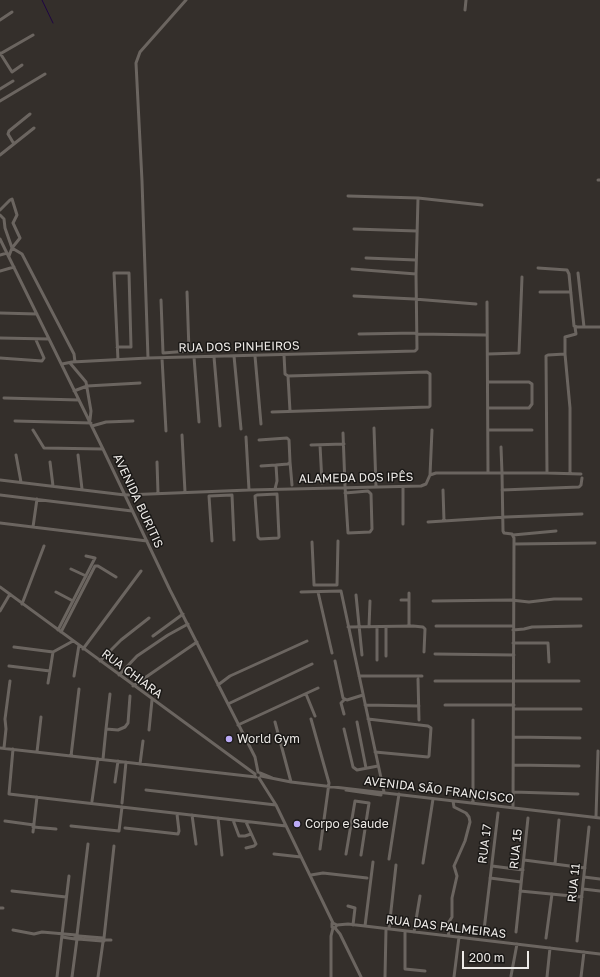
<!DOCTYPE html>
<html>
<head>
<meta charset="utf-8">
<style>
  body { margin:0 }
  #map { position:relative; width:600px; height:977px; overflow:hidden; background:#342f2b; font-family:"Golos Text",sans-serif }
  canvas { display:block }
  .scale { position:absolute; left:462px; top:951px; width:67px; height:18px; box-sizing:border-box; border:2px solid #edeae7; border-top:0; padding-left:5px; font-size:12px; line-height:14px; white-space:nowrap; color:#edeae7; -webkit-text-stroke:3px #1a1816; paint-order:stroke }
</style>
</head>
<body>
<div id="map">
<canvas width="600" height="977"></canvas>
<div class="scale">200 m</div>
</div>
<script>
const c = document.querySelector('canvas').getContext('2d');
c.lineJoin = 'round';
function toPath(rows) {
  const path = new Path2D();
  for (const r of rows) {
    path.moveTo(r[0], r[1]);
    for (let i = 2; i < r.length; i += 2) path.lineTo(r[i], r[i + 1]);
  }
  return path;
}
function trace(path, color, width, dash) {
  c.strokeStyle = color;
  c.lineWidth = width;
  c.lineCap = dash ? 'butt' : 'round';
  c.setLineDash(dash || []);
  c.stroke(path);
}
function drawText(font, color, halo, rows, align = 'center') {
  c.font = font + ' "Golos Text",sans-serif';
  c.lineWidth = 3;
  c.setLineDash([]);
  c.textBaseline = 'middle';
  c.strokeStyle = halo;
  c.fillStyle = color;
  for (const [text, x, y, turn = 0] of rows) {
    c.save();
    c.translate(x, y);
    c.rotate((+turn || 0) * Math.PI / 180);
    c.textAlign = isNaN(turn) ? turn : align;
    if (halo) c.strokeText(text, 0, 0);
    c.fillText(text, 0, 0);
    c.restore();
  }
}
trace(toPath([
  [42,0,53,23]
]), '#1f0644', 1);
trace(toPath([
  [465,10,466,0],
  [0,20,12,12],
  [0,53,12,72,22,65],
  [0,54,33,35],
  [0,89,13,81],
  [0,101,45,74],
  [14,144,8,134,9,131,30,114],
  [0,155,34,128],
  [598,180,600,180],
  [348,196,418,198,482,205],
  [0,210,10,200,12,199,17,215,13,223,20,238,12,248,9,256],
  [0,215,4,219,5,228,12,248,22,254,74,354,75,362],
  [354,229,417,231],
  [0,239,103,449,170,590,255,757,258,772],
  [0,255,7,253],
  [366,258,416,260],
  [538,268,567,270,569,274,574,326,577,327,600,327],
  [352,269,416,274],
  [0,271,14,267],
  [578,273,584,327],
  [540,292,571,292],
  [354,296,414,299,476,304],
  [161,300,163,353,189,351,187,292],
  [487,302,488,473],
  [0,313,37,314],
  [359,334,416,333],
  [416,334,485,335],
  [0,338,49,339],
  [117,347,131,347,129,273,114,273,118,360],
  [488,354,519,353,522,277],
  [565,354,565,337,576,334,575,327],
  [284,355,285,374,288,376],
  [234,356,241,429],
  [255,356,261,424],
  [194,357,199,422],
  [214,357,220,426],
  [0,358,42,361,44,358,36,340],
  [148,358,142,181,136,63,140,52,186,0],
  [162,358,166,431],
  [70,363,86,382,91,411,90,420],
  [62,364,72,362,148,358,415,351,417,349,416,274,418,198],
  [488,382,529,382,532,384,532,404,529,408,488,408],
  [74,391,87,386,140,383],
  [4,398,79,400],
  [272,412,429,407,430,406,430,374,427,372,288,376,290,411],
  [15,421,91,423],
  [92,426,106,422,133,421],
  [374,428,376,487],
  [33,430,44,448,103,449],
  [488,430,532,430],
  [343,433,345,486,348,533,370,532,372,529,371,494,368,491,345,493],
  [182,435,185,492],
  [246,437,249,490],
  [259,440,287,438,289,440,290,462,288,464,276,465,277,481,275,489],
  [311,445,344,444],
  [320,445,322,483],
  [501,447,502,473,503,531,504,533,512,534,514,538,513,807],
  [16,455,21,482],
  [78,455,82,489],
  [50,462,53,486],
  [157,462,158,493],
  [290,462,292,485],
  [261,466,276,465],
  [547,473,546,356,548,355,565,354,570,408,570,473],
  [430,475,432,430],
  [0,480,125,495,249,490,421,486,426,484,430,475,436,473,547,473,581,474],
  [403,487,403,524],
  [443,490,444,521],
  [502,490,579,487,581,485,582,478],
  [277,494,279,537,278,538,260,539,258,537,255,496,257,495,277,494],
  [0,495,132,511],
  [428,522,506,517,582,514],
  [0,523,147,541],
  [33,527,37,499],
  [513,535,556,531],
  [212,541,209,496,232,495,234,540],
  [312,542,314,584,314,585,337,585,338,541],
  [514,544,595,543],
  [71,569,86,576],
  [0,587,255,774],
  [56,592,73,601],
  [301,592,341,591,384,792],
  [318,592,332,653],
  [409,593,409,626],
  [356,595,362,655],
  [401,600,409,600],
  [433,601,511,600,529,602,554,599,581,599],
  [22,604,44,546],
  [0,611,10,594],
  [436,626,513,626],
  [348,627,413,626,423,627,425,629,424,652],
  [369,627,370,601],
  [386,627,386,656],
  [58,630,95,558,86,556],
  [513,630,524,629,532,627,581,626],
  [61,632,95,566,98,566,116,577],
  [153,636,183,614],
  [513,643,548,643,549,662],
  [14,647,53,652,73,641],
  [83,649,141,571],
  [435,654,514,655],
  [377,660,377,627],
  [100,661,121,640,149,618],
  [335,661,343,698,347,700,363,695],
  [9,666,50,671,53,652],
  [119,675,137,656,168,635,188,624],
  [74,676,79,645],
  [359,676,422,676],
  [418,679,419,720],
  [435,681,579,681],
  [48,683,50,671],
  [218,685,230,676,307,641],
  [133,686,197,642],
  [306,694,315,716],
  [228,704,312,664],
  [365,705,419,706],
  [445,705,514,705],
  [514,709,581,709],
  [344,714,341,703,344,700],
  [311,719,329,783,320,849],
  [368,719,428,726,431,728,429,756,428,757,375,752],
  [275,722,291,782],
  [357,722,366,768],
  [238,725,318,688],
  [106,729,110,694],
  [344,729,353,767,357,770,378,766],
  [149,730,152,700],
  [514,737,580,738],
  [0,748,256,777],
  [4,748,6,729,5,719,10,681],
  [13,749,9,794,286,826],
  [37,752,41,717],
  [71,756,79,689],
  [103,759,106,729,118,730,125,727,128,723,130,696],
  [140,764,143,741],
  [514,765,579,766],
  [260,773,272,778],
  [261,776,291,782,600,818],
  [259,778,276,805,333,923],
  [115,782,118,761],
  [146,790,276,805],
  [346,790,381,795],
  [513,792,578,794],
  [92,801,98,759],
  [122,803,126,762],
  [473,803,473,720],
  [192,815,196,844],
  [596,817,598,751],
  [218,818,222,855],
  [233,820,239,836,245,836,251,834],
  [5,821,34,825],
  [71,826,119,831,122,807],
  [33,827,56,829],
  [125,828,178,834,179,831,177,814],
  [33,832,37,797],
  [246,848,254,846,256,844,246,822],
  [274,854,301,857],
  [346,854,355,801,369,803,361,855],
  [389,859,399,794],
  [524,860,585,868],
  [423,863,433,799],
  [555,864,559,820],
  [492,866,523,870],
  [311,875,323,873,367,878],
  [584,877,600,879],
  [490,878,521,882],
  [583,889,600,891],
  [12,891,66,897],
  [520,891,582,897],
  [348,906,355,908,353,925],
  [0,908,3,908],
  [337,925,348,924,600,954],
  [365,926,373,862],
  [335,928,337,925,333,923,332,923,332,927,335,928,340,934,361,977],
  [389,929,396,865],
  [13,930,34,934,42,932,76,935],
  [484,930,498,813],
  [405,931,405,969,425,971],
  [414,932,420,896],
  [516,932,528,818],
  [77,935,75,937,77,939,79,938,77,935,88,844],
  [79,936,103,938],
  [449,936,447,925,452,917,452,898,457,876,454,866,465,841,470,822,469,817,466,813,454,807,453,801],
  [62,937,75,939],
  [104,938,114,846],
  [546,938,552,894],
  [78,939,102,941],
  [105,940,103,938,102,940,103,942,105,940,111,940],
  [577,941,589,827],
  [511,976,517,944],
  [57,977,69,876],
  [72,977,77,939],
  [98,977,103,942],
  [331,977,331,936,333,928],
  [385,977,386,929],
  [454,977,459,937],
  [547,977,550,948],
  [581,977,584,952]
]), '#6b6560', 3);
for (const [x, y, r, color] of [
  [229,739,4,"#bbaaf6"],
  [297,824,4,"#bbaaf6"]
]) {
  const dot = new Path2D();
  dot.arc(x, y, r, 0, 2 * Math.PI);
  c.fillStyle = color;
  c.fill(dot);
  trace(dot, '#1a1816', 1.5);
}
drawText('12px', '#edeae7', '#1a1816', [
  ["RUA DOS PINHEIROS",239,347,-1],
  ["ALAMEDA DOS IPÊS",356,478,-1],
  ["AVENIDA BURITIS",138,501,65],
  ["RUA CHIARA",132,674,37],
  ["AVENIDA SÃO FRANCISCO",439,790,7],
  ["RUA 17",485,844,-83],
  ["RUA 15",516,849,-84],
  ["RUA 11",574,883,-84],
  ["RUA DAS PALMEIRAS",446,927,7]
]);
drawText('12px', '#edeae7', '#1a1816', [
  ["World Gym",237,739],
  ["Corpo e Saude",305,824]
], 'left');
</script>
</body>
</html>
